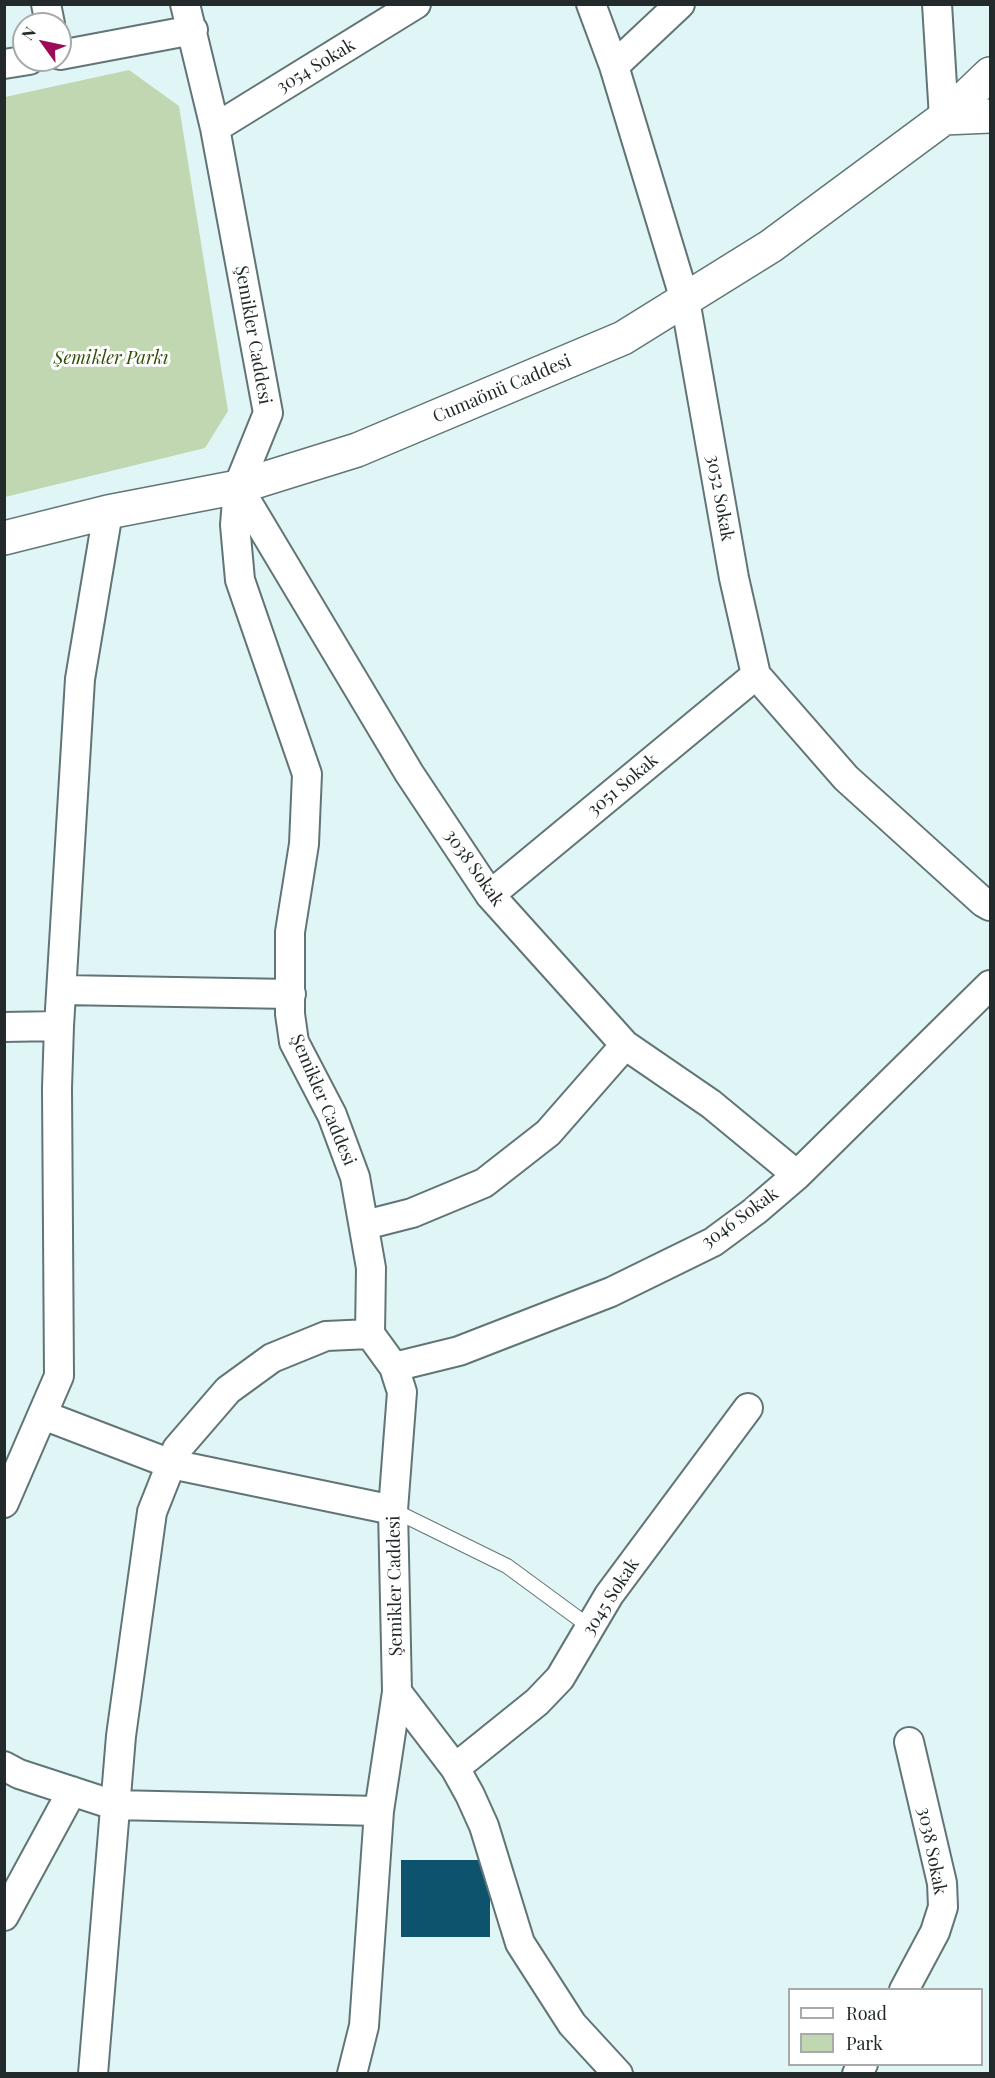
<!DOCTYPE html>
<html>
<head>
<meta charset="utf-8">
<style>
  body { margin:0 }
  #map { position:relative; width:995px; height:2078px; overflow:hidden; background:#e0f6f6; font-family:"Playfair Display",serif }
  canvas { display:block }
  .frame { position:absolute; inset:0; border:6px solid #222a2b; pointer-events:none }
  .legend { position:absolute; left:788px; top:1988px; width:195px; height:78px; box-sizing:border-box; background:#fff; border:2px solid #a7aaaa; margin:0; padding:8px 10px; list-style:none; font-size:18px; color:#222a2b }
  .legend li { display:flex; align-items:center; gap:12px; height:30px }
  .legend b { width:30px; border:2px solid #a7aaaa }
  .north { position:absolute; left:12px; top:12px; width:60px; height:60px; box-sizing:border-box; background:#fff; border:2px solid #a7aaaa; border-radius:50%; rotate:303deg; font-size:16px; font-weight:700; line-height:24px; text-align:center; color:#222a2b }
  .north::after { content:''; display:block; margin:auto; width:21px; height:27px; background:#9d0a55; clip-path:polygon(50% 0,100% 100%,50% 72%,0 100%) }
</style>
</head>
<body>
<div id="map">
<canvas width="995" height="2078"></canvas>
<div class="frame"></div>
<ul class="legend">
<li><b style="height:8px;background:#fff"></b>Road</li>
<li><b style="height:16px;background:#c1d7b2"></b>Park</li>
</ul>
<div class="north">N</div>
</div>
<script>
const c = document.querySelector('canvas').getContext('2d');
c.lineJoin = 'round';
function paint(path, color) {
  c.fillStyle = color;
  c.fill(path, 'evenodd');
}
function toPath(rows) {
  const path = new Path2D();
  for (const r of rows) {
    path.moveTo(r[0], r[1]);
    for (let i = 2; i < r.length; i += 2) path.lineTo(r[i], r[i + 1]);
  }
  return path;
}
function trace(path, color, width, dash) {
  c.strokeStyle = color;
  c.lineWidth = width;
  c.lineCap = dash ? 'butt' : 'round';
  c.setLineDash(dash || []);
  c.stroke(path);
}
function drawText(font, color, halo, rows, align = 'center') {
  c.font = font + ' "Playfair Display",serif';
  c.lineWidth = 6;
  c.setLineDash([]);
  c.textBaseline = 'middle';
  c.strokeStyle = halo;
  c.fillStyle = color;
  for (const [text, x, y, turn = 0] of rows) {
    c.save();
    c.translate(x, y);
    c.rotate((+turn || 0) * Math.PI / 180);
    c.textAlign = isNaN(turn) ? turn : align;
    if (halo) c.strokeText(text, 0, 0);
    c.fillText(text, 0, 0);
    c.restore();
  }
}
paint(toPath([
  [129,70,179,106,228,411,205,448,5,497,5,97]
]), '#c1d7b2');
paint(toPath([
  [401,1860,490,1860,490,1937,401,1937]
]), '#0e536d');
const lane = toPath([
  [393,1510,507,1566,590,1627]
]);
const street = toPath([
  [46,4,50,24],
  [185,4,215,128,268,413,238,487,235,525,240,580,307,774,304,844,290,932,290,1014,294,1042,332,1115,355,1177,371,1268,370,1334,394,1367,402,1392,393,1510,397,1692,455,1768,470,1795,484,1826,520,1943,572,2024,618,2074],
  [591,4,614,66,685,300,734,578,756,675,846,778,983,902,990,906],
  [937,4,944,118],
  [60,55,193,30],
  [4,64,29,60],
  [614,66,680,4],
  [215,128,416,4],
  [238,487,409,773,490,895,625,1045,711,1104,797,1175],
  [490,895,756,675],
  [62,990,291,994],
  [4,1027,59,1026],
  [365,1225,412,1213,484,1183,548,1133,625,1045],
  [394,1367,459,1351,611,1292,713,1242,755,1211,797,1175,990,985],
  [43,1415,171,1464,393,1510],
  [4,1503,59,1376,57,1088,59,1026,80,679,108,512],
  [4,1766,19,1774,114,1805,379,1811],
  [455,1768,537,1702,560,1678,609,1595,748,1408],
  [4,1916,72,1791],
  [904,1990,935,1932,943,1907,942,1883,909,1742],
  [93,2074,121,1736,152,1512,177,1449,228,1390,272,1358,326,1336,370,1334],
  [352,2074,364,2026,379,1811,397,1692],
  [857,2074,863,2064]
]);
const secondary = toPath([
  [944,118,990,116],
  [4,538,108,512,238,487,357,450,623,338,771,246,944,118,990,74]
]);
trace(lane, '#627576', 16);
trace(street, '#627576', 32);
trace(secondary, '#627576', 36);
trace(lane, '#fff', 14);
trace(street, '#fff', 28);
trace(secondary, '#fff', 33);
drawText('18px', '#222a2b', '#fff', [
  ["3054 Sokak",316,66,-31],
  ["Şemikler Caddesi",253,335,80],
  ["Cumaönü Caddesi",502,389,-23],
  ["3052 Sokak",720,498,80],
  ["3051 Sokak",623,785,-40],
  ["3038 Sokak",474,868,55],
  ["Şemikler Caddesi",323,1100,67],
  ["3046 Sokak",740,1218,-36],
  ["Şemikler Caddesi",395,1586,-91],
  ["3045 Sokak",611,1597,-57],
  ["3038 Sokak",932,1851,79]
]);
drawText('italic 18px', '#2c4f02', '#fff', [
  ["Şemikler Parkı",111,358]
]);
</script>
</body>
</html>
